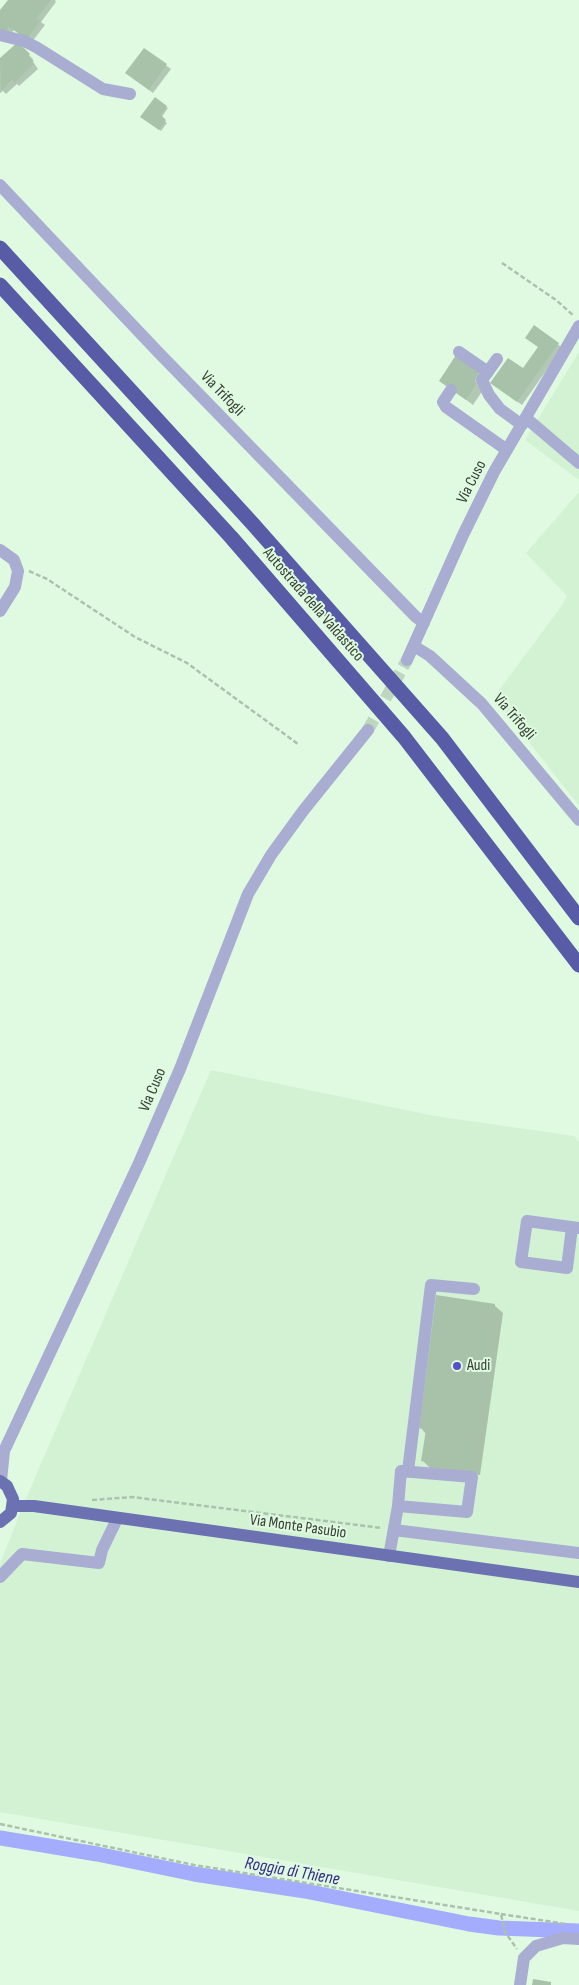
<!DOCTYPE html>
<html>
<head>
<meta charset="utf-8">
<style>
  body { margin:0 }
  canvas { display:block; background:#e0fae1 }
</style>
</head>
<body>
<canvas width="579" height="1985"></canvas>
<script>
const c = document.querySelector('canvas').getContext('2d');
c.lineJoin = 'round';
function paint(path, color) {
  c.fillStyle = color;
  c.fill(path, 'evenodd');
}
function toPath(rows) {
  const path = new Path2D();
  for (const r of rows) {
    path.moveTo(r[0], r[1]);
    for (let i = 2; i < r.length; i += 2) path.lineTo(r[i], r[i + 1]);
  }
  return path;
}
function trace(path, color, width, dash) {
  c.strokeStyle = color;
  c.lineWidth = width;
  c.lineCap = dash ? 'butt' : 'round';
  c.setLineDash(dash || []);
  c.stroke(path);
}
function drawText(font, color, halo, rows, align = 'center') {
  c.font = font + ' "Sofia Sans Condensed",sans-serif';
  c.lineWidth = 4;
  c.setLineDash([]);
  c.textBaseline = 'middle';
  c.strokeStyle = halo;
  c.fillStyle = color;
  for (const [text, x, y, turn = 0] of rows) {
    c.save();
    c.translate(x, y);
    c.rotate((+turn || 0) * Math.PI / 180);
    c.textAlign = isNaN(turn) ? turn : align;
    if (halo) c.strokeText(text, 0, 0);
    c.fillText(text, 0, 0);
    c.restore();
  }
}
paint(toPath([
  [579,352,579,480,525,440],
  [579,492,579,806,494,697,563,604,567,596,526,553],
  [211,1070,435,1116,574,1136,579,1142,579,1911,0,1812,0,1564,24,1503]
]), '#d2f2d3');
paint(toPath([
  [9,0,55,0,56,2,41,22,45,25,31,43,14,30,9,36,0,29,0,12],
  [18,44,33,59,32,60,38,69,19,86,17,84,6,94,3,91,0,93,0,60],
  [144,49,171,69,153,93,131,77],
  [155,99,168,108,161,118,167,123,161,131,143,118],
  [558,344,562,348,522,405,491,383,523,370,539,347],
  [479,373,480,375,475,382,483,390,473,405,441,381],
  [494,1305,503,1313,480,1475,431,1469,423,1461,426,1434,421,1428]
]), '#0003');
trace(toPath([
  [0,1838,97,1854,194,1874,305,1891,469,1924,499,1928,579,1931]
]), '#a4acfe', 15);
paint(toPath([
  [8,0,51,0,36,19,41,20,27,39,9,27,5,33,0,29,0,10],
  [18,42,30,54,28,56,34,61,32,62,34,64,14,83,12,80,1,91,0,58],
  [144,48,167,64,149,90,125,73],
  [155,97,167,106,161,115,166,120,159,130,140,117],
  [534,325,559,343,517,402,490,383,508,358,523,368,538,347,525,338],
  [456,355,479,372,474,380,477,383,466,400,439,381],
  [436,1295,495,1304,472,1468,421,1461,426,1430,419,1428],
  [533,1979,551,1982,551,1985,532,1985]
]), '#a8c1a9');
trace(toPath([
  [368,730,407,660]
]), '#bed5bf', 12, [12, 6]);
trace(toPath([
  [502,263,556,300,574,316],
  [29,571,47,579,135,637,187,663,298,744],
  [92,1500,132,1497,382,1528],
  [0,1824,194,1865,501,1914,505,1932,517,1949],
  [501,1914,566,1924]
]), '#acc1ad', 2.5, [5, 2.5]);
trace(toPath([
  [0,35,24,41,36,47,103,89,130,94],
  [0,185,159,353,416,617,424,623],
  [459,352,488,372],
  [497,359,482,380,489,395,500,409,522,425],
  [451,390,443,402,446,407,507,450],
  [526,418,579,463],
  [0,550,14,560,18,571,15,587,0,611],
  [414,646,430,656,482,704,579,820],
  [407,660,463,535,494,472,579,326],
  [572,1227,567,1268,521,1262,527,1221,579,1228],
  [408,1471,431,1285,474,1289],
  [1,1481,4,1451,139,1163,180,1069,248,894,271,855,303,811,368,730],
  [394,1530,579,1553],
  [389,1556,398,1506,467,1512,472,1477,401,1471,398,1506],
  [0,1577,22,1554,99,1563,102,1550,117,1519],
  [520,1985,524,1958,536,1946,563,1938,579,1939]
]), '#a8add1', 12);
trace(toPath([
  [0,1481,7,1486,13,1499,11,1513,0,1522],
  [13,1506,34,1506,579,1582]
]), '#6c71b2', 12);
trace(toPath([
  [0,248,252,523,442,738,579,918],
  [0,285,231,537,404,737,579,965]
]), '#585ba6', 15);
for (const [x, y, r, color] of [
  [457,1366,5,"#5450c7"]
]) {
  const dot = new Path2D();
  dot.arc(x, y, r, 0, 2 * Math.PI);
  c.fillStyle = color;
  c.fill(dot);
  trace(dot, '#e0fae1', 2);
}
drawText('16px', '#353f35', '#e0fae1', [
  ["Via Trifogli",222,394,46],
  ["Via Cuso",472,482,-63],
  ["Autostrada della Valdastico",313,605,49],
  ["Via Trifogli",514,717,49],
  ["Via Cuso",153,1090,-67],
  ["Via Monte Pasubio",298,1527,8]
]);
drawText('16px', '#353f35', '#e0fae1', [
  ["Audi",467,1366]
], 'left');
drawText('italic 18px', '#332c89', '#e0fae1', [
  ["Roggia di Thiene",292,1872,10]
]);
</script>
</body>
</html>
